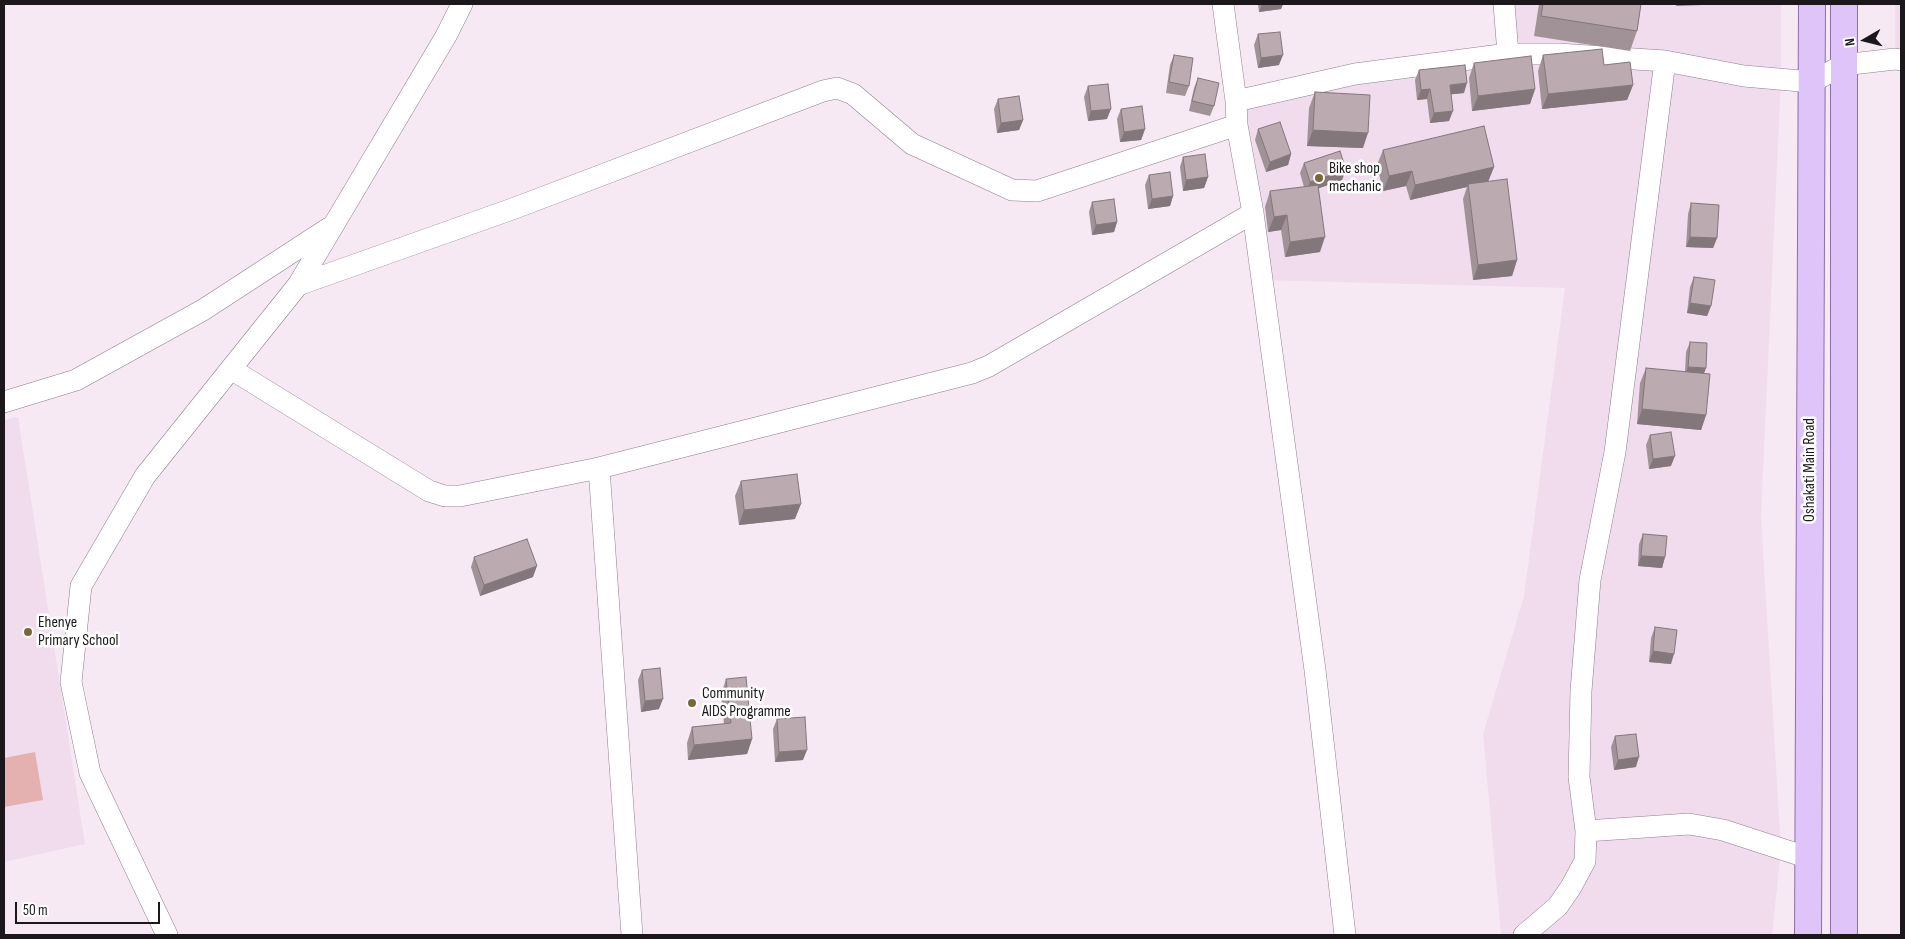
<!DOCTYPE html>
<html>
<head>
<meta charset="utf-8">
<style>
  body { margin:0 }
  #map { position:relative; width:1905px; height:939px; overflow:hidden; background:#f6e9f4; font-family:"Sofia Sans Condensed",sans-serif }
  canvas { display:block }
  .frame { position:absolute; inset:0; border:5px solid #1c171b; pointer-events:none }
  .north { position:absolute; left:1840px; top:15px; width:50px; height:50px; -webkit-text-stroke:4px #fff; paint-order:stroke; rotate:262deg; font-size:14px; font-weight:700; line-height:20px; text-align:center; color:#1c171b }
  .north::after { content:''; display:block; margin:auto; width:18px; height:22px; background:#1c171b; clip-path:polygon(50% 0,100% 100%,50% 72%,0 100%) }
  .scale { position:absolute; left:15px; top:902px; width:145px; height:22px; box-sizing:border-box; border:2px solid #1c171b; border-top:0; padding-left:6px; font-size:15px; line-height:18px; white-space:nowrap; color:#1c171b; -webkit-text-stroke:4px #fff; paint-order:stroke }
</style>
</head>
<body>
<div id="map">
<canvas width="1905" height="939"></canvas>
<div class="frame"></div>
<div class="north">N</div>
<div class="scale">50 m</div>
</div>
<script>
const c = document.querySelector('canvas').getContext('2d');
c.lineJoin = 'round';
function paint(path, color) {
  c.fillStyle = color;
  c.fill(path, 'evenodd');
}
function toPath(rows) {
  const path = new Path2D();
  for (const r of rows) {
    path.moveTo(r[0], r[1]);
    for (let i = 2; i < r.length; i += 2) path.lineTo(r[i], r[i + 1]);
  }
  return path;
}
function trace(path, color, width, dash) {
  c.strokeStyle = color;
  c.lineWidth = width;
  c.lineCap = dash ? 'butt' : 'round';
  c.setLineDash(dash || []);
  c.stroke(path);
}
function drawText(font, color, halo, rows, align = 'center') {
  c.font = font + ' "Sofia Sans Condensed",sans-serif';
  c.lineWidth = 5;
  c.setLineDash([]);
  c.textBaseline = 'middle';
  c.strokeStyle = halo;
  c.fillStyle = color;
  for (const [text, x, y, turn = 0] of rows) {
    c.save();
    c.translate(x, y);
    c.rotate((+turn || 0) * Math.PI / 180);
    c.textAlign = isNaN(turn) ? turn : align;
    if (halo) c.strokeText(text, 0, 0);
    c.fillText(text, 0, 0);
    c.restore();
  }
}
paint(toPath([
  [1504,4,1781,4,1781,79,1761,516,1781,849,1772,935,1501,935,1483,734,1524,596,1565,288,1262,280,1236,101,1508,54],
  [1895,4,1901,4,1901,60,1895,59],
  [18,417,85,844,4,862,4,420]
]), '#f0dced');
paint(toPath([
  [35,752,43,800,4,807,4,758]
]), '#e4b1b0');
const minor = toPath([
  [1223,4,1236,101,1237,125,1253,213,1315,670,1345,935],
  [1504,4,1508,54],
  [1236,101,1355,74,1508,54,1558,54,1665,61,1744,76,1812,82,1843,65,1895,59,1901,60],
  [298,285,515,208,823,91,837,88,853,94,912,144,1012,190,1037,191,1237,125],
  [231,369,429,491,445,496,460,496,599,468,972,373,989,366,1253,213],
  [4,402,76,380,203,310,329,228],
  [599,468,632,935],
  [1586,831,1689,824,1723,830,1809,858],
  [167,935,90,773,71,682,81,586,145,476,298,285,446,36,462,4],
  [1524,935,1558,906,1571,887,1585,861,1586,831,1579,777,1581,691,1590,580,1615,452,1665,61]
]);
const major = toPath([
  [1844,4,1844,935],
  [1808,935,1812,4]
]);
trace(minor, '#8d818b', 22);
trace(major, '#8c6ea9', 28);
trace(minor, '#fff', 21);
trace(major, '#dfc4fa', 26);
paint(toPath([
  [1258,4,1283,4,1281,9,1259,12],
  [1539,4,1641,4,1637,31,1630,51,1534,36],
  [1258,34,1279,65,1258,68,1254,45],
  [1174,55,1189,86,1185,96,1166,93,1170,65],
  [1543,55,1604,65,1633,85,1627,100,1542,109,1538,71],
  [1474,63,1535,89,1530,104,1472,111,1469,78],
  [1419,70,1464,93,1451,94,1449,121,1430,123,1427,99,1417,100,1415,80],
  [1198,78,1214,106,1210,116,1189,111,1194,88],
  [1088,86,1107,119,1088,121,1084,97],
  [1315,92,1363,148,1307,146,1309,108],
  [998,99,1023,120,1019,130,997,133,994,109],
  [1121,109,1145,129,1141,140,1120,142,1117,119],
  [1258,129,1291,154,1288,165,1266,172,1255,140],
  [1383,150,1494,167,1488,181,1517,260,1512,276,1473,280,1463,199,1467,187,1410,200,1406,186,1383,191,1377,165],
  [1183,157,1208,177,1204,188,1183,191,1180,167],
  [1304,163,1342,180,1318,188,1320,252,1285,257,1281,230,1268,232,1265,207,1270,191,1304,187,1300,173],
  [1149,175,1173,196,1170,206,1148,209,1145,185],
  [1092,202,1117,222,1114,232,1092,235,1089,212],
  [1691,203,1717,238,1713,248,1686,247,1688,214],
  [1694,277,1711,306,1707,316,1687,313,1690,287],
  [1690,342,1704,374,1706,415,1701,430,1637,424,1640,383,1646,368,1685,372,1686,352],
  [1650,435,1671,466,1649,469,1646,445],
  [741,481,795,519,739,525,735,496],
  [1643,534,1665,557,1662,568,1638,566,1639,544],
  [474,557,533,577,480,596,471,567],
  [1655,627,1671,664,1649,662,1651,638],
  [642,670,659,709,641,712,638,680],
  [726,679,752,739,747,754,688,760,687,743,692,727,724,724,721,695],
  [777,719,803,760,775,762,773,729],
  [1615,736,1636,767,1614,770,1611,747]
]), '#a19297');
paint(toPath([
  [1262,4,1283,4,1281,9,1259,12],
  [1677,4,1729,4,1676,6],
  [1283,55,1279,65,1258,68,1261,58],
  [1467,83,1464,93,1446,95,1450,85],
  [1633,85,1627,100,1542,109,1548,94],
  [1430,89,1427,99,1417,100,1421,90],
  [1535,89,1530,104,1472,111,1478,96],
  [1111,109,1107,119,1088,121,1091,111],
  [1453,111,1449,121,1430,123,1434,113],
  [1023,120,1019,130,997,133,1001,123],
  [1145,129,1141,140,1120,142,1124,132],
  [1313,130,1368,133,1363,148,1307,146],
  [1291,154,1288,165,1266,172,1270,162],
  [1494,167,1488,182,1468,184,1467,187,1410,200,1415,185],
  [1346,170,1342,180,1306,193,1310,182],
  [1412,171,1406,186,1383,191,1389,176],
  [1208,177,1204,188,1183,191,1186,180],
  [1173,196,1170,206,1148,209,1152,199],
  [1287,215,1281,230,1268,232,1274,217],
  [1117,222,1114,232,1092,235,1096,225],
  [1325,237,1320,252,1285,257,1290,242],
  [1690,237,1717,238,1713,248,1686,247],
  [1517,260,1512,276,1473,280,1478,265],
  [1690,303,1711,306,1707,316,1687,313],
  [1688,367,1706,368,1702,379,1684,377],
  [1642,409,1706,415,1701,430,1637,424],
  [1675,456,1671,466,1649,469,1653,459],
  [801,504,795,519,739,525,744,510],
  [1641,556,1665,557,1662,568,1638,566],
  [537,566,533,577,480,596,484,585],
  [1653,651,1674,654,1671,664,1649,662],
  [663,699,659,709,641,712,645,701],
  [752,739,747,754,688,760,694,745],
  [807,750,803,760,775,762,779,752],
  [1639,757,1636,767,1614,770,1618,760]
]), '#83777b');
const building = toPath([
  [1543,4,1641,4,1637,31,1541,16,1543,4],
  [1280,32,1283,55,1261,58,1258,34,1280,32],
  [1602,49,1604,65,1630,62,1633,85,1548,94,1543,55,1602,49],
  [1174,55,1193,58,1189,86,1169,82,1174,55],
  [1531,56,1535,89,1478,96,1474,63,1531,56],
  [1465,65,1467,83,1450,85,1453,111,1434,113,1430,89,1421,90,1419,70,1465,65],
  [1198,78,1219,83,1214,106,1192,101,1198,78],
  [1108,84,1111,109,1091,111,1088,86,1108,84],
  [1315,92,1370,95,1368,133,1313,130,1315,92],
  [1019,96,1023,120,1001,123,998,99,1019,96],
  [1142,106,1145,129,1124,132,1121,109,1142,106],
  [1280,122,1291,154,1270,162,1258,129,1280,122],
  [1484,126,1494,167,1415,185,1412,171,1389,176,1383,150,1484,126],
  [1340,151,1346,170,1310,182,1304,163,1340,151],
  [1205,154,1208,177,1186,180,1183,157,1205,154],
  [1170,172,1173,196,1152,199,1149,175,1170,172],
  [1507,179,1517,260,1478,265,1468,184,1507,179],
  [1318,185,1325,237,1290,242,1287,215,1274,217,1270,191,1318,185],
  [1114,199,1117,222,1096,225,1092,202,1114,199],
  [1691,203,1719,205,1717,238,1690,237,1691,203],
  [1694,277,1715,280,1711,306,1690,303,1694,277],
  [1690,342,1707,343,1706,368,1688,367,1690,342],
  [1646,368,1710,374,1706,415,1642,409,1646,368],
  [1671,432,1675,456,1653,459,1650,435,1671,432],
  [797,474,801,504,744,510,741,481,797,474],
  [1643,534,1667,536,1665,557,1641,556,1643,534],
  [527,539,537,566,484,585,474,557,527,539],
  [1655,627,1677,630,1674,654,1653,651,1655,627],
  [660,668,663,699,645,701,642,670,660,668],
  [746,677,752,739,694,745,692,727,731,723,726,679,746,677],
  [805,717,807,750,779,752,777,719,805,717],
  [1636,734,1639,757,1618,760,1615,736,1636,734]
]);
paint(building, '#bbaab0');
trace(building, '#83777b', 1);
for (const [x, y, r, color] of [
  [1319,178,5,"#786835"],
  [28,632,5,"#786835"],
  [692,703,5,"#786835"]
]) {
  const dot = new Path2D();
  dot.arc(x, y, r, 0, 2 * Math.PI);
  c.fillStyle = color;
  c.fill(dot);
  trace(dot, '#fff', 2);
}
drawText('16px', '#1c171b', '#fff', [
  ["Bike shop",1329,169],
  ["mechanic",1329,187],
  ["Ehenye",38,623],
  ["Primary School",38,641],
  ["Community",702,694],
  ["AIDS Programme",702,712]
], 'left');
drawText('16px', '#1c171b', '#fff', [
  ["Oshakati Main Road",1810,470,-90]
]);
</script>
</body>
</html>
